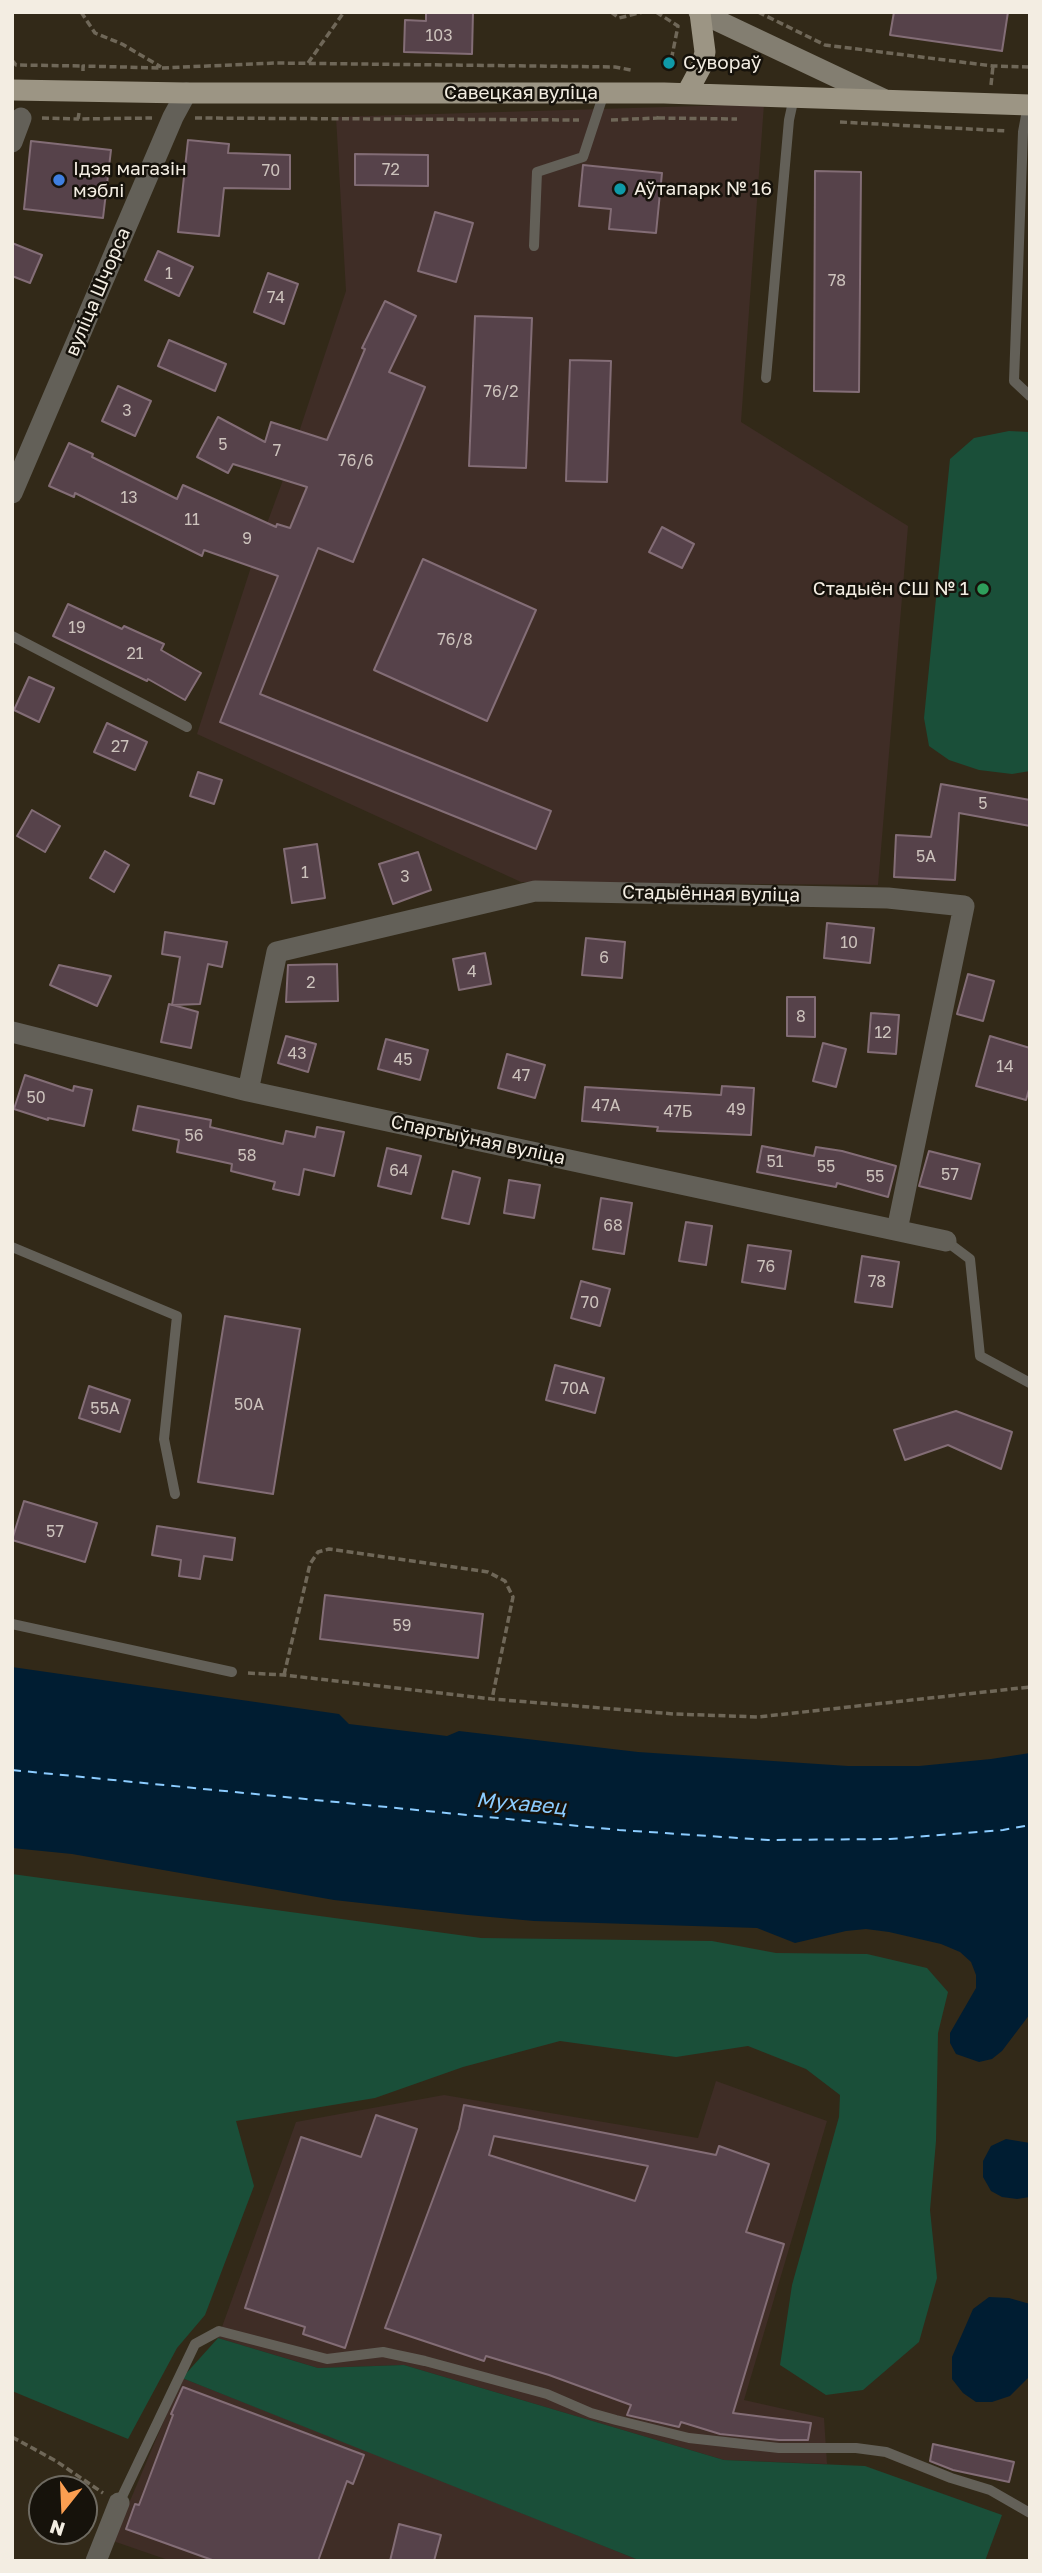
<!DOCTYPE html>
<html>
<head>
<meta charset="utf-8">
<style>
  body { margin:0 }
  #map { position:relative; width:1042px; height:2573px; overflow:hidden; background:#322918; font-family:"Golos Text",sans-serif }
  canvas { display:block }
  .frame { position:absolute; inset:0; border:14px solid #f3ede2; pointer-events:none }
  .north { position:absolute; left:28px; top:2475px; width:70px; height:70px; box-sizing:border-box; background:#16120b; border:2px solid #6e6a61; border-radius:50%; rotate:198deg; font-size:19px; font-weight:700; line-height:28px; text-align:center; color:#f3ede2 }
  .north::after { content:''; display:block; margin:auto; width:24px; height:32px; background:#fb9e51; clip-path:polygon(50% 0,100% 100%,50% 72%,0 100%) }
</style>
</head>
<body>
<div id="map">
<canvas width="1042" height="2573"></canvas>
<div class="frame"></div>
<div class="north">N</div>
</div>
<script>
const c = document.querySelector('canvas').getContext('2d');
c.lineJoin = 'round';
function paint(path, color) {
  c.fillStyle = color;
  c.fill(path, 'evenodd');
}
function toPath(rows) {
  const path = new Path2D();
  for (const r of rows) {
    path.moveTo(r[0], r[1]);
    for (let i = 2; i < r.length; i += 2) path.lineTo(r[i], r[i + 1]);
  }
  return path;
}
function trace(path, color, width, dash) {
  c.strokeStyle = color;
  c.lineWidth = width;
  c.lineCap = dash ? 'butt' : 'round';
  c.setLineDash(dash || []);
  c.stroke(path);
}
function drawText(font, color, halo, rows, align = 'center') {
  c.font = font + ' "Golos Text",sans-serif';
  c.lineWidth = 5;
  c.setLineDash([]);
  c.textBaseline = 'middle';
  c.strokeStyle = halo;
  c.fillStyle = color;
  for (const [text, x, y, turn = 0] of rows) {
    c.save();
    c.translate(x, y);
    c.rotate((+turn || 0) * Math.PI / 180);
    c.textAlign = isNaN(turn) ? turn : align;
    if (halo) c.strokeText(text, 0, 0);
    c.fillText(text, 0, 0);
    c.restore();
  }
}
paint(toPath([
  [764,104,741,422,908,526,878,885,521,882,197,734,251,567,283,480,346,291,336,117],
  [716,2081,827,2121,744,2400,824,2418,827,2464,724,2460,404,2365,318,2368,218,2338,296,2122,444,2095,698,2138],
  [182,2378,376,2454,641,2561,171,2561,113,2541]
]), '#3f2d26');
paint(toPath([
  [1009,431,1030,432,1030,771,1012,774,979,770,949,760,929,746,924,718,950,459,974,438],
  [12,1874,481,1938,712,1941,776,1953,867,1954,927,1968,948,1992,938,2033,936,2141,930,2210,937,2278,919,2342,863,2390,826,2395,780,2365,792,2285,839,2117,840,2095,806,2069,748,2046,676,2057,560,2041,463,2067,375,2098,236,2121,254,2186,205,2315,177,2348,128,2439,12,2391],
  [218,2338,318,2368,404,2365,724,2460,865,2466,1002,2515,985,2561,641,2561,182,2378]
]), '#1a4f39');
paint(toPath([
  [12,1667,339,1714,349,1724,447,1736,459,1731,638,1752,848,1766,919,1766,991,1759,1030,1753,1030,2014,1002,2051,992,2059,979,2062,956,2054,950,2043,950,2033,976,1988,976,1975,971,1962,960,1952,941,1944,889,1932,866,1929,846,1931,795,1943,757,1928,534,1921,468,1915,334,1900,72,1854,12,1848],
  [1006,2139,1030,2143,1030,2197,1017,2199,1002,2197,991,2191,983,2177,983,2161,991,2146],
  [989,2297,1009,2298,1030,2304,1030,2376,1010,2396,992,2402,976,2402,963,2393,952,2379,952,2357,973,2309]
]), '#001d32');
trace(toPath([
  [12,1770,619,1830,768,1840,890,1839,1003,1830,1030,1825]
]), '#8bccff', 2, [9, 7]);
const building = toPath([
  [426,12,473,12,472,54,404,52,405,20,426,21,426,12],
  [894,12,1008,12,1002,51,890,35,894,12],
  [188,140,229,144,228,153,290,155,290,189,224,188,219,236,178,232,188,140],
  [31,141,111,150,103,218,24,209,31,141],
  [355,154,428,155,428,186,355,185,355,154],
  [583,165,662,173,656,233,609,229,611,209,579,206,583,165],
  [815,171,861,172,859,392,814,391,815,171],
  [435,212,473,223,456,282,418,271,435,212],
  [12,243,42,255,30,283,12,276,12,243],
  [158,251,193,267,179,296,145,280,158,251],
  [268,273,298,284,284,324,254,312,268,273],
  [385,301,416,316,389,372,425,387,353,562,318,548,260,694,551,811,536,849,220,722,278,576,204,550,202,556,75,493,74,497,49,486,69,443,93,454,92,457,177,499,183,485,276,527,277,524,290,528,307,487,233,464,228,473,197,457,218,417,265,442,271,422,327,440,365,349,362,348,385,301],
  [475,316,532,318,526,468,469,466,475,316],
  [169,340,226,364,215,391,158,366,169,340],
  [570,360,611,361,607,482,566,481,570,360],
  [118,386,151,401,135,436,102,421,118,386],
  [662,527,694,544,682,568,649,552,662,527],
  [423,559,536,610,487,721,374,670,423,559],
  [68,604,122,629,124,626,164,644,161,650,201,673,185,700,148,679,147,681,53,636,68,604],
  [29,677,54,688,39,722,14,710,29,677],
  [107,723,147,742,135,770,94,752,107,723],
  [198,772,222,780,214,804,190,796,198,772],
  [941,784,1030,800,1030,826,959,813,955,880,894,877,896,835,931,837,941,784],
  [32,810,60,826,45,852,17,836,32,810],
  [317,844,325,898,292,903,284,849,317,844],
  [105,851,129,865,114,892,90,878,105,851],
  [418,852,431,890,393,904,379,864,418,852],
  [827,923,874,928,870,963,824,958,827,923],
  [165,932,227,942,222,967,208,964,200,1004,173,1005,198,1012,191,1048,161,1042,169,1004,172,1005,180,957,162,954,165,932],
  [586,938,625,942,622,978,582,975,586,938],
  [485,953,491,984,459,990,453,959,485,953],
  [337,964,338,1001,286,1002,288,965,337,964],
  [59,965,111,976,97,1006,50,985,59,965],
  [968,974,994,981,983,1021,957,1014,968,974],
  [787,997,815,997,815,1037,787,1036,787,997],
  [871,1013,899,1015,896,1054,868,1052,871,1013],
  [286,1036,316,1044,308,1072,278,1063,286,1036],
  [990,1036,1030,1048,1030,1086,1026,1100,976,1086,990,1036],
  [386,1039,428,1050,420,1080,378,1069,386,1039],
  [823,1043,846,1049,836,1087,813,1081,823,1043],
  [507,1054,545,1065,535,1098,498,1088,507,1054],
  [25,1075,73,1091,74,1086,92,1090,84,1126,48,1118,48,1120,14,1109,25,1075],
  [722,1086,754,1088,751,1135,657,1131,658,1127,582,1121,585,1087,721,1095,722,1086],
  [138,1106,211,1120,210,1127,283,1144,286,1131,315,1137,317,1127,344,1132,334,1176,304,1169,299,1195,273,1189,275,1182,231,1171,232,1164,177,1152,179,1140,133,1130,138,1106],
  [762,1146,814,1156,816,1147,842,1151,896,1166,888,1197,837,1183,836,1187,757,1172,762,1146],
  [387,1148,421,1156,411,1194,378,1186,387,1148],
  [929,1151,980,1164,971,1199,919,1186,929,1151],
  [453,1171,480,1178,469,1224,442,1218,453,1171],
  [509,1180,540,1185,534,1218,504,1213,509,1180],
  [601,1198,632,1203,624,1254,593,1249,601,1198],
  [686,1222,712,1226,706,1265,679,1261,686,1222],
  [748,1245,791,1251,785,1289,742,1282,748,1245],
  [862,1256,899,1262,892,1307,855,1302,862,1256],
  [581,1281,610,1289,600,1326,571,1318,581,1281],
  [225,1316,300,1329,273,1494,198,1482,225,1316],
  [555,1365,604,1378,595,1413,546,1400,555,1365],
  [89,1386,130,1400,120,1432,79,1418,89,1386],
  [956,1411,1012,1432,1001,1469,948,1445,905,1460,894,1430,956,1411],
  [24,1501,97,1523,85,1562,12,1540,24,1501],
  [157,1526,235,1538,232,1560,204,1556,200,1579,179,1576,181,1560,152,1555,157,1526],
  [325,1595,483,1614,478,1658,320,1639,325,1595],
  [464,2105,716,2155,719,2146,769,2164,746,2232,784,2244,733,2413,811,2423,808,2440,779,2440,720,2434,681,2422,679,2427,627,2415,631,2405,549,2375,486,2356,484,2361,385,2328,459,2129,464,2105],
  [494,2136,648,2166,635,2201,489,2155,494,2136],
  [376,2115,417,2129,345,2348,303,2334,305,2327,245,2308,301,2137,361,2157,376,2115],
  [183,2387,364,2455,353,2484,347,2481,318,2561,215,2561,126,2529,135,2504,139,2505,173,2415,171,2414,183,2387],
  [933,2444,1014,2462,1009,2482,953,2470,930,2461,933,2444],
  [399,2524,441,2535,434,2561,390,2561,399,2524]
]);
paint(building, '#56424a');
trace(building, '#836d76', 2);
trace(toPath([
  [81,12,95,33,122,44,161,67],
  [611,12,619,18,643,12],
  [656,12,678,26,669,71],
  [758,12,825,45,993,66,1030,67],
  [12,60,16,65,83,66],
  [308,63,344,12],
  [83,71,83,66,162,68,276,63,615,67,631,70],
  [991,85,993,66],
  [79,113,78,119,152,118],
  [42,118,78,119],
  [195,118,579,120],
  [658,118,737,119],
  [611,120,658,118,659,113],
  [840,122,1007,131],
  [248,1673,284,1675,492,1699,674,1714,758,1717,1030,1687],
  [284,1675,310,1564,318,1552,329,1549,488,1572,505,1581,513,1597,492,1699],
  [12,2437,56,2461,103,2493]
]), '#6f6758', 3.5, [7, 3.5]);
trace(toPath([
  [1028,105,1023,132,1014,381,1030,396],
  [534,246,537,172,583,157,604,93],
  [766,378,789,120,794,97],
  [12,636,187,727],
  [946,1241,970,1259,980,1356,1030,1383],
  [12,1247,177,1316,164,1439,175,1494],
  [12,1624,232,1672],
  [119,2503,195,2344,219,2331,327,2359,383,2352,425,2361,547,2394,591,2413,616,2420,689,2438,779,2448,856,2448,886,2452,951,2478,990,2490,1030,2513]
]), '#636058', 10);
trace(toPath([
  [12,142,21,118],
  [12,493,173,117,186,93],
  [12,1032,248,1091,946,1241],
  [248,1091,277,952,535,891,888,898,964,906,897,1230],
  [96,2561,119,2503]
]), '#636058', 21);
trace(toPath([
  [699,12,883,99]
]), '#837e71', 21);
trace(toPath([
  [12,90,186,93,664,93,1030,105],
  [687,93,702,65,705,52,700,13]
]), '#9c9584', 21);
for (const [x, y, r, color] of [
  [669,63,7,"#0f9aa8"],
  [59,180,7,"#3f7fe0"],
  [620,189,7,"#0f9aa8"],
  [983,589,7,"#2e9e5b"]
]) {
  const dot = new Path2D();
  dot.arc(x, y, r, 0, 2 * Math.PI);
  c.fillStyle = color;
  c.fill(dot);
  trace(dot, '#16120b', 2.5);
}
drawText('16px', '#ccc2bc', null, [
  ["103",439,36],
  ["72",391,170],
  ["70",271,171],
  ["1",169,274],
  ["78",837,281],
  ["74",276,298],
  ["76/2",501,392],
  ["3",127,411],
  ["5",223,445],
  ["7",277,451],
  ["76/6",356,461],
  ["13",129,498],
  ["11",192,520],
  ["9",247,539],
  ["19",77,628],
  ["76/8",455,640],
  ["21",135,654],
  ["27",120,747],
  ["5",983,804],
  ["5А",926,857],
  ["1",305,873],
  ["3",405,877],
  ["10",849,943],
  ["6",604,958],
  ["4",472,972],
  ["2",311,983],
  ["8",801,1017],
  ["12",883,1033],
  ["43",297,1054],
  ["45",403,1060],
  ["14",1005,1067],
  ["47",521,1076],
  ["50",36,1098],
  ["47А",606,1106],
  ["49",736,1110],
  ["47Б",678,1112],
  ["56",194,1136],
  ["58",247,1156],
  ["51",775,1162],
  ["55",826,1167],
  ["64",399,1171],
  ["57",950,1175],
  ["55",875,1177],
  ["68",613,1226],
  ["76",766,1267],
  ["78",877,1282],
  ["70",590,1303],
  ["70А",575,1389],
  ["50А",249,1405],
  ["55А",105,1409],
  ["57",55,1532],
  ["59",402,1626]
]);
drawText('19px', '#f3ede2', '#16120b', [
  ["Сувораў",683,63],
  ["Ідэя магазін",73,169],
  ["мэблі",73,191],
  ["Аўтапарк № 16",634,189],
  ["Стадыён СШ № 1",969,589,"right"]
], 'left');
drawText('19px', '#f3ede2', '#16120b', [
  ["Савецкая вуліца",521,93],
  ["вуліца Шчорса",98,292,-67],
  ["Стадыённая вуліца",711,894,1],
  ["Спартыўная вуліца",478,1140,12]
]);
drawText('italic 21px', '#8bccff', '#16120b', [
  ["Мухавец",521,1804,5]
]);
</script>
</body>
</html>
